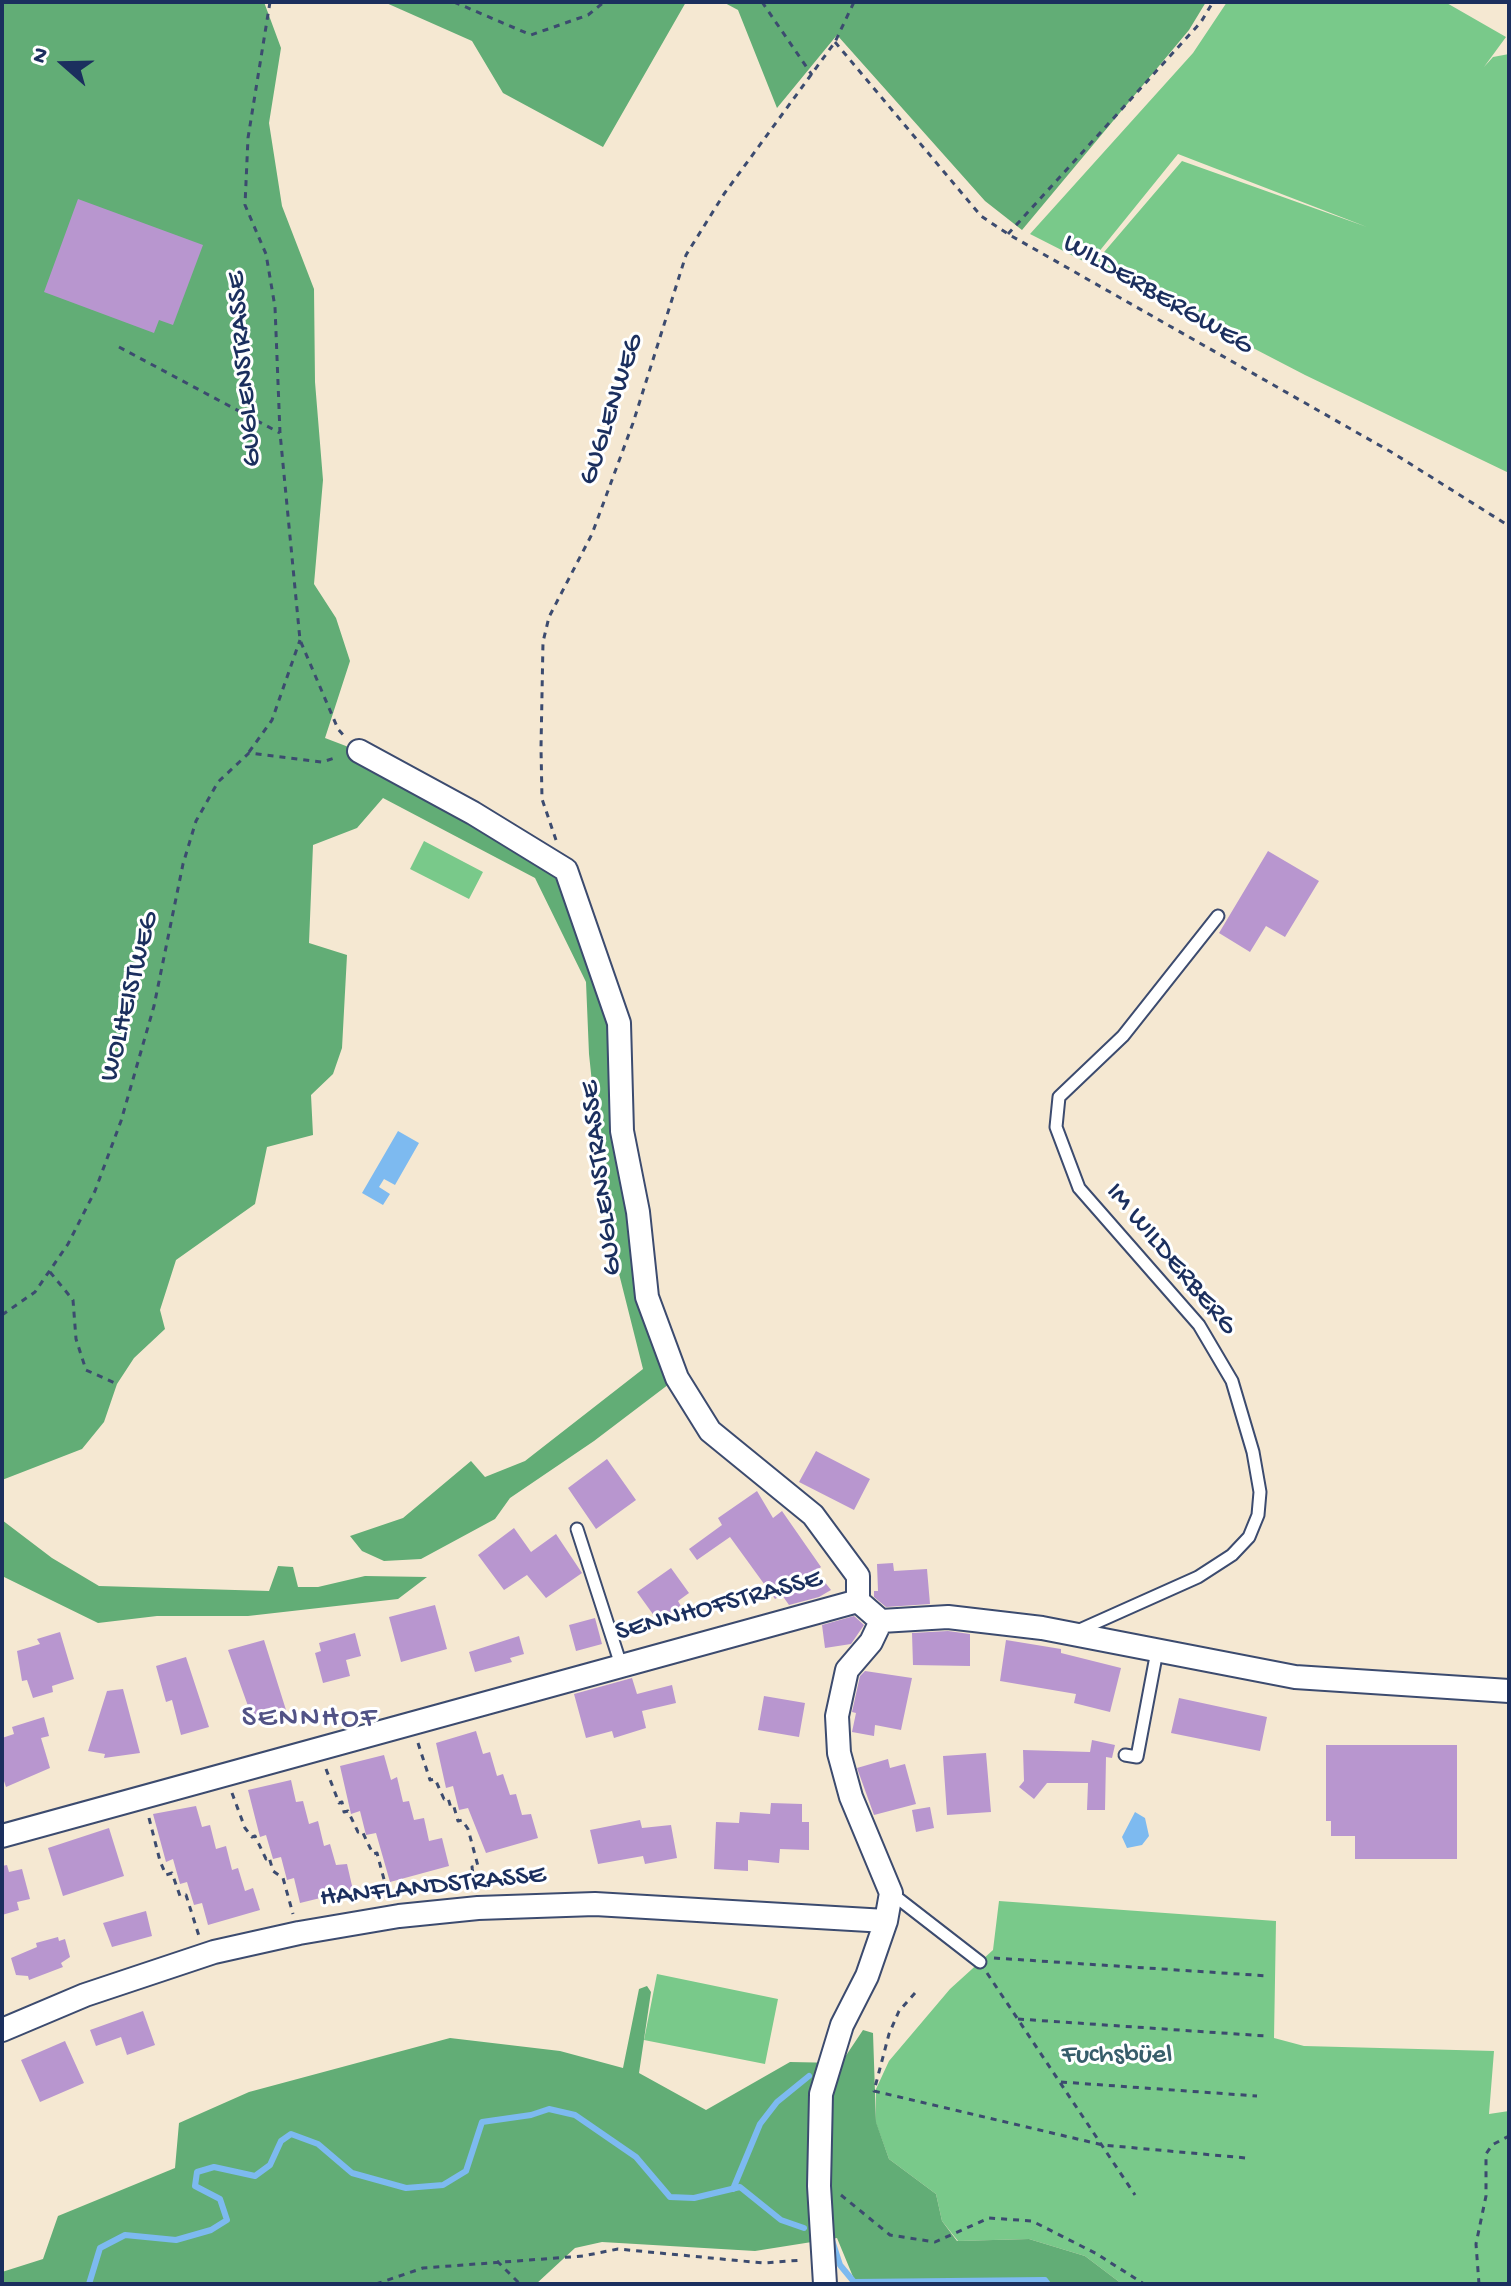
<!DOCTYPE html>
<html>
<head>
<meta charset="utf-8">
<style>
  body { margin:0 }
  #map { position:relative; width:1511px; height:2286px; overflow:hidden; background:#f5e8d2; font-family:"Gochi Hand",sans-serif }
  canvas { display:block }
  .frame { position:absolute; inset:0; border:4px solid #1b2f5e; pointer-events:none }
  .north { position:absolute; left:24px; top:24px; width:80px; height:80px; -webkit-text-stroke:6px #fff; paint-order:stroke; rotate:290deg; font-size:22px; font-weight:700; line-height:32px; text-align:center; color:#1b2f5e }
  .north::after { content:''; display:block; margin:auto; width:28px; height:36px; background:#1b2f5e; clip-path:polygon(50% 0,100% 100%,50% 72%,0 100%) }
</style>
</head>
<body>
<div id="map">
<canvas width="1511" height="2286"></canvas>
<div class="frame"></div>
<div class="north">N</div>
</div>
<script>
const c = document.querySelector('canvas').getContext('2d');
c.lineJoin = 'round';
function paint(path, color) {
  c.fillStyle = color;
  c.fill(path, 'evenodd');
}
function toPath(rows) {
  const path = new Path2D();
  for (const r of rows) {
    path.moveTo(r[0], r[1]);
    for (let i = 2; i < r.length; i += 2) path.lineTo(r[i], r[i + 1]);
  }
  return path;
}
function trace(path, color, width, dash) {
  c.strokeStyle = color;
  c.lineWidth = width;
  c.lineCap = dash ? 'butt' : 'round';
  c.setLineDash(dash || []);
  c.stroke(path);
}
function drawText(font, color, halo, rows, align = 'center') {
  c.font = font + ' "Gochi Hand",sans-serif';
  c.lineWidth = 6;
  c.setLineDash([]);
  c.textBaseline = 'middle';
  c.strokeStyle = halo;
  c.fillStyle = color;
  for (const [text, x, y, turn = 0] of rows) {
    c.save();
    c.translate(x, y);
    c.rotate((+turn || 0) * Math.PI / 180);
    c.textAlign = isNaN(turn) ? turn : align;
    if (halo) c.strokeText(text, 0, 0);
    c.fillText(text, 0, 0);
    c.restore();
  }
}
paint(toPath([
  [1227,2,1445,2,1506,37,1484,67,1493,57,1509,54,1509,473,1305,375,1093,265,1182,161,1367,227,1178,154,1089,264,1030,234,1193,53],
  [424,841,483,872,469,899,410,869],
  [999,1901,1276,1921,1274,2038,1304,2046,1494,2051,1489,2114,1509,2111,1509,2284,1122,2284,1085,2256,1029,2239,958,2241,942,2221,936,2194,889,2159,876,2123,876,2089,889,2061,950,1989,993,1950],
  [657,1974,778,1999,765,2064,644,2040]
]), '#79c98a');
paint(toPath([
  [2,2,264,2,281,48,269,123,282,206,314,289,315,382,323,480,314,584,336,618,350,661,325,738,359,751,566,870,606,978,647,1297,677,1378,594,1441,510,1498,495,1519,421,1559,384,1561,362,1551,350,1536,403,1518,471,1461,485,1477,525,1461,643,1369,607,1226,589,1054,586,982,535,878,383,798,357,828,313,845,309,943,347,955,342,1048,333,1074,311,1095,313,1135,267,1147,255,1204,176,1260,160,1310,165,1329,134,1358,117,1384,104,1422,82,1449,2,1480],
  [384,2,686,2,603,147,503,93,472,41],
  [723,2,1206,2,1189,30,1022,230,985,201,837,35,777,108,738,10],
  [2,1520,52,1558,99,1586,269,1591,278,1566,293,1567,298,1587,318,1587,365,1576,427,1577,398,1599,248,1616,157,1616,98,1623,2,1576],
  [647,1986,651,1992,639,2073,706,2110,790,2062,841,2063,863,2030,873,2033,876,2122,889,2159,936,2194,942,2221,957,2241,1029,2239,1085,2256,1122,2284,856,2284,837,2238,755,2251,602,2242,575,2248,536,2284,2,2284,2,2272,43,2259,58,2216,175,2168,179,2123,249,2092,450,2038,560,2051,623,2068,639,1989]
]), '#62ad76');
paint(toPath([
  [398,1131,419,1143,395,1185,384,1179,379,1187,390,1194,383,1205,362,1193],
  [1135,1812,1145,1818,1149,1836,1142,1845,1127,1848,1122,1837]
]), '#7dbaf0');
trace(toPath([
  [733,2189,760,2124,777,2102,809,2076],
  [831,2237,840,2265,854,2282,1045,2280,1048,2284],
  [89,2284,100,2248,125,2235,176,2240,211,2230,227,2220,220,2199,195,2186,197,2172,214,2167,255,2176,270,2165,281,2141,291,2134,318,2144,352,2173,406,2188,443,2185,466,2171,482,2122,531,2115,549,2109,575,2115,636,2157,670,2197,694,2198,740,2187,781,2220,804,2228]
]), '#7dbaf0', 6);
paint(toPath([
  [78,199,203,245,173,325,159,320,154,333,44,292],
  [1268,851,1319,881,1285,937,1266,926,1250,952,1219,933],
  [816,1451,870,1479,854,1510,799,1482],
  [607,1459,636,1500,596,1529,568,1488],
  [757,1491,773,1518,782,1511,821,1567,816,1571,831,1590,819,1597,789,1605,782,1595,775,1599,730,1537,697,1560,689,1549,722,1525,718,1518],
  [514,1528,531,1552,556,1534,582,1573,546,1598,527,1575,504,1590,478,1555],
  [893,1563,894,1571,927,1569,930,1604,886,1607,874,1597,874,1591,878,1591,877,1564],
  [671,1568,689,1593,678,1601,682,1608,660,1624,637,1592],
  [435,1605,447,1649,401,1662,389,1617],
  [854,1616,864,1625,851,1644,825,1648,822,1625],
  [595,1618,602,1644,576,1651,569,1625],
  [948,1631,970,1634,970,1666,913,1665,912,1633],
  [60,1632,74,1679,52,1686,53,1692,33,1698,27,1680,22,1681,17,1651,40,1644,37,1639],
  [355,1633,361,1656,346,1660,350,1676,323,1683,315,1653,321,1651,319,1643],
  [519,1636,524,1654,510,1658,512,1662,475,1672,469,1652],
  [264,1640,286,1710,253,1720,228,1650],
  [1006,1640,1061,1649,1061,1653,1121,1668,1110,1712,1074,1703,1076,1694,1000,1681],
  [186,1657,209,1727,181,1735,172,1700,166,1702,156,1666],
  [865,1671,912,1678,901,1730,875,1725,874,1736,852,1732,856,1713,852,1712,860,1676],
  [632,1678,637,1694,672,1685,676,1703,642,1711,646,1728,614,1738,612,1731,586,1738,574,1694],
  [123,1689,140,1753,104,1758,105,1754,88,1751,107,1691],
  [764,1696,805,1703,799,1737,758,1730],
  [1179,1698,1267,1717,1260,1751,1171,1733],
  [44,1717,49,1736,41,1738,50,1768,6,1787,2,1775,2,1738,14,1734,12,1727],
  [476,1731,483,1754,490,1752,497,1776,503,1774,510,1795,516,1794,522,1815,531,1814,538,1838,486,1853,468,1808,459,1810,453,1786,446,1788,436,1743],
  [1092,1740,1115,1745,1112,1758,1106,1757,1105,1810,1087,1810,1088,1783,1047,1783,1034,1799,1019,1787,1024,1781,1023,1750,1090,1752],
  [1326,1745,1457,1745,1457,1859,1355,1859,1355,1836,1331,1836,1331,1821,1326,1821],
  [986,1753,991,1812,947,1815,943,1756],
  [384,1755,391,1780,397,1777,403,1802,409,1801,414,1820,424,1818,429,1841,442,1838,449,1866,390,1882,376,1833,366,1835,360,1811,351,1814,340,1766],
  [888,1759,890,1768,905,1764,916,1804,874,1815,857,1768],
  [291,1780,296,1802,303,1801,309,1824,318,1821,324,1846,330,1844,336,1865,347,1864,353,1890,300,1903,294,1878,287,1880,281,1857,273,1859,266,1835,260,1837,248,1790],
  [771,1803,802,1804,802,1822,809,1822,809,1850,780,1849,779,1863,748,1860,748,1871,714,1869,716,1822,739,1823,740,1812,770,1814],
  [196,1806,202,1827,210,1825,216,1849,226,1846,232,1870,238,1868,245,1891,253,1888,260,1910,208,1925,202,1903,194,1905,187,1882,180,1884,173,1859,166,1862,153,1814],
  [930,1807,934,1828,916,1832,912,1810],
  [640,1820,642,1828,671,1825,677,1858,645,1864,643,1856,598,1864,590,1830],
  [109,1828,124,1876,63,1896,48,1848],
  [7,1865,9,1872,22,1869,30,1899,17,1902,19,1910,2,1915,2,1866],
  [146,1911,152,1936,112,1947,103,1923],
  [58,1937,59,1941,65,1939,70,1957,61,1963,63,1967,29,1980,28,1976,16,1975,11,1958,37,1947,36,1943],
  [143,2011,155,2045,127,2055,121,2037,96,2046,90,2030],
  [65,2041,84,2083,40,2102,21,2060]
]), '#b896cf');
const service = toPath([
  [577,1529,621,1665],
  [1075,1632,1198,1577,1232,1555,1249,1537,1258,1515,1260,1492,1253,1452,1232,1381,1199,1325,1079,1188,1056,1127,1059,1097,1123,1036,1218,916],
  [1125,1755,1137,1757,1157,1651],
  [891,1893,980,1962]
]);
const minor = toPath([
  [359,751,473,813,566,870,619,1023,622,1131,638,1212,647,1297,677,1378,710,1431,813,1515,858,1576,858,1601],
  [2,1836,858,1601,881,1621,948,1617,1042,1628,1295,1677,1509,1691],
  [2,2030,85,1995,214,1952,299,1933,399,1916,478,1908,595,1904,886,1921],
  [825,2284,819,2186,821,2094,842,2025,867,1976,886,1921,891,1893,851,1797,839,1753,837,1716,847,1670,871,1642,881,1621]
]);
trace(service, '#3c4b6f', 15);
trace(minor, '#3c4b6f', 26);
trace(toPath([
  [270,2,248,138,245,205,266,254,275,307,280,433,300,640,338,729,346,738],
  [454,2,531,35,588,15,604,2],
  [762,2,812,75],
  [835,42,981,216,1008,234,1393,453,1509,526],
  [1008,234,1201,22,1213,2],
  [119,347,280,433],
  [249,752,272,720,300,640],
  [556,840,542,799,541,748,543,642,549,617,592,534,633,423,686,255,724,194,835,42,854,2],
  [50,1272,73,1300,76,1339,86,1370,117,1384],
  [2,1315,35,1292,68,1244,95,1191,121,1121,154,1006,183,864,196,821,218,782,249,753,322,762,338,757],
  [418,1743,430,1780,435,1779,444,1799,448,1798,451,1808,454,1807,458,1821,462,1820,468,1829,478,1866,472,1867,475,1888],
  [326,1769,339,1803,342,1802,344,1812,348,1811,358,1832,362,1831,373,1854,377,1853,386,1887,390,1886,393,1897],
  [232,1793,245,1828,252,1837,255,1836,266,1859,269,1857,273,1871,283,1878,293,1914],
  [149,1818,160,1861,166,1875,172,1873,180,1896,186,1895,199,1936],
  [994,1958,1269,1976],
  [987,1973,1135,2195],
  [915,1993,899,2011,889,2034,874,2091,1103,2145,1246,2158],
  [1018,2019,1266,2036],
  [1061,2082,1257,2096],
  [841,2195,890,2235,935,2242,989,2218,1032,2221,1097,2254,1144,2284],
  [497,2261,520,2284],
  [376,2284,423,2268,583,2256,618,2249,763,2263,803,2260],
  [1479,2284,1476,2244,1486,2196,1486,2154,1492,2145,1509,2136]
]), '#3c4b6f', 3, [6, 6]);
trace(service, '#fff', 11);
trace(minor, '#fff', 22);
drawText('28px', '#1b2f5e', '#fff', [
  ["WILDERBERGWEG",1157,296,30],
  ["GUGLENSTRASSE",246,369,-95],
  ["GUGLENWEG",613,410,-72],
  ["WOLHEISTWEG",131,997,-76],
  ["GUGLENSTRASSE",603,1178,-97],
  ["IM WILDERBERG",1170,1260,50],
  ["SENNHOFSTRASSE",719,1607,-15],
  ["HANFLANDSTRASSE",433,1888,-6]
]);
drawText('28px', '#375d6b', '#fff', [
  ["Fuchsbüel",1117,2057]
]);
c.letterSpacing = '2px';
drawText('30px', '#525386', '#fff', [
  ["SENNHOF",310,1720]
]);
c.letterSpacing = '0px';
</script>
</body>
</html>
